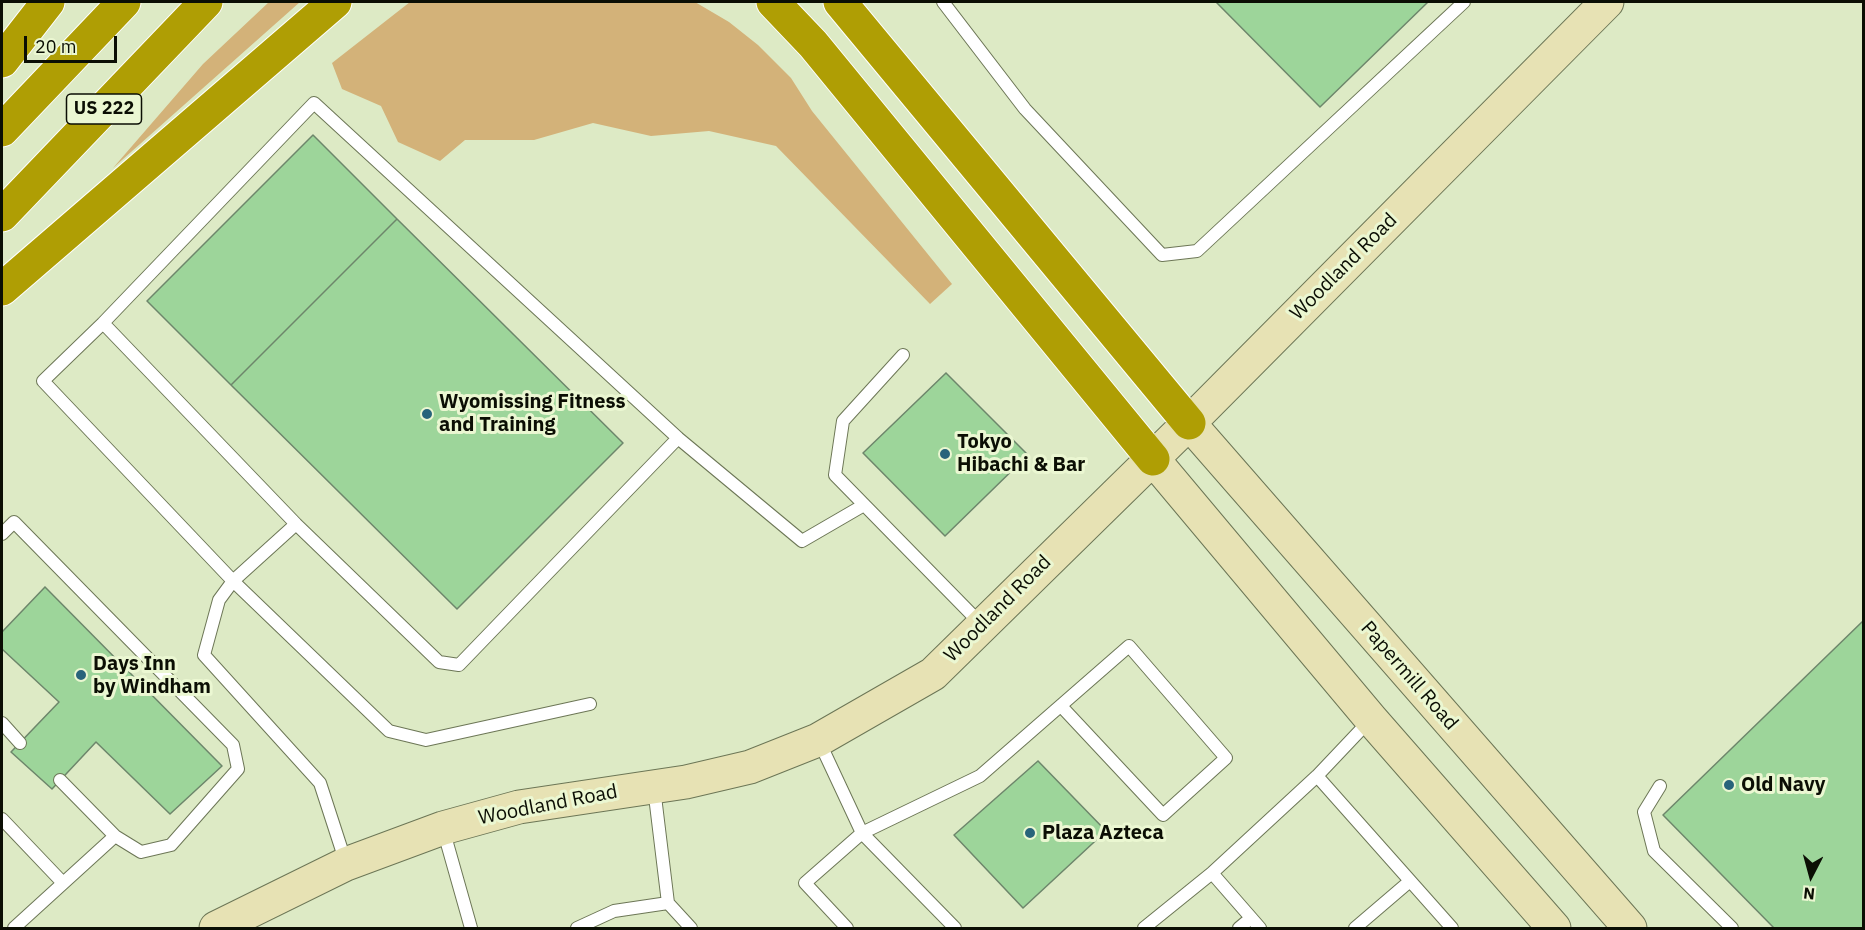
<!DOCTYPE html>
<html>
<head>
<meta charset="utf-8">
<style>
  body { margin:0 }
  #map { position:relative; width:1865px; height:930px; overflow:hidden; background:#ddeac5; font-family:"IBM Plex Sans",sans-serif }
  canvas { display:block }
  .frame { position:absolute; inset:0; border:3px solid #0b0e04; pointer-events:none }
  .north { position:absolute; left:1781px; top:846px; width:60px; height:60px; -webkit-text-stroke:4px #ebf7d2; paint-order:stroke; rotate:186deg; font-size:16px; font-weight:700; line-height:24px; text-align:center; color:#0b0e04 }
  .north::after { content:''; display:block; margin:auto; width:21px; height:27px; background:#0b0e04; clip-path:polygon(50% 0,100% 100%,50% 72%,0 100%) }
  .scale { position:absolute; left:24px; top:36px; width:93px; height:27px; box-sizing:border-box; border:3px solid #0b0e04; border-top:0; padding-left:8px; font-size:18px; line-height:21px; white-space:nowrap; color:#0b0e04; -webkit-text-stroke:4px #ebf7d2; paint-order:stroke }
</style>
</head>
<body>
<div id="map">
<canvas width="1865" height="930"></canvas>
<div class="frame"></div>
<div class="north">N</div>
<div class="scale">20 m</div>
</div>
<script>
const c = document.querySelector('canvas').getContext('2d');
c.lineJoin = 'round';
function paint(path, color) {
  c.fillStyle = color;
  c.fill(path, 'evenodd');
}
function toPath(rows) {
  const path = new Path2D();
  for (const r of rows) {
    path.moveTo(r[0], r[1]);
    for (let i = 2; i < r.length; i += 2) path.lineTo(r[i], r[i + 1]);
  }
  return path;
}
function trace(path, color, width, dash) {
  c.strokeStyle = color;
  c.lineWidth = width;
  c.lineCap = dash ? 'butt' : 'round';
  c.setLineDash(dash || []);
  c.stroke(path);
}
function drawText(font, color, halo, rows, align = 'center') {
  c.font = font + ' "IBM Plex Sans",sans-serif';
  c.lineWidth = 6;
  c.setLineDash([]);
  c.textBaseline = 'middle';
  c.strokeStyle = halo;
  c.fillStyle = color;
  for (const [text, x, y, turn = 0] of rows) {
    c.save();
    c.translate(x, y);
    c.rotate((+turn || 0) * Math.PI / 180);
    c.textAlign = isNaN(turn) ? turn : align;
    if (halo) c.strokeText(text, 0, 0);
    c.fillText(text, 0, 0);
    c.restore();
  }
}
paint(toPath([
  [269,2,300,2,113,168,203,64],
  [410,2,695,2,729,22,758,45,791,78,812,111,952,284,930,304,776,146,709,131,651,136,593,123,534,140,465,140,440,161,398,142,381,106,342,89,332,63]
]), '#d3b279');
const building = toPath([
  [1216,2,1428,2,1320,107,1216,2],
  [313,135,397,219,231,385,147,301,313,135],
  [397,219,623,443,457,609,231,385,397,219],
  [946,373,1028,455,945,536,863,453,946,373],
  [45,587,222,766,170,814,96,742,52,789,11,752,59,702,2,649,2,632,45,587],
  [1864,620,1864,928,1774,928,1663,815,1864,620],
  [1038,761,1106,831,1023,908,954,835,1038,761]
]);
paint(building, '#9dd59a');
trace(building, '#6d866b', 1.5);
const service = toPath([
  [943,2,1025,109,1162,255,1197,251,1464,2],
  [103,323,314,103,678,438,802,541,864,505],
  [903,355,843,421,835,475,981,624],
  [296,524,233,581,219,600,204,655,320,783,346,863],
  [2,534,14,522,233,745,238,769,171,845,141,852,115,836],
  [590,704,426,740,389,731,233,581,43,381,103,323,296,524,439,662,459,665,678,438],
  [2,723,20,743],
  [819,741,862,833,955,928],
  [1317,776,1452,928],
  [1660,786,1644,812,1654,851,1732,928],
  [654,788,668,903],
  [2,819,63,883],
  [443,829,471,928],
  [1212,873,1260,928],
  [14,928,115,836,60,780],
  [577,928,614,911,668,903,691,928],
  [847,928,805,883,862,833,980,776,1129,646,1226,758,1163,815,1061,706],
  [1144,928,1212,873,1317,776,1370,720],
  [1239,928,1251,918],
  [1355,928,1410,881]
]);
const secondary = toPath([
  [1189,423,1630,928],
  [1153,459,1371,719,1554,928],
  [216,928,346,864,443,828,519,807,686,782,750,767,818,740,933,674,1189,423,1607,2]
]);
const motorway = toPath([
  [773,2,813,44,1153,459],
  [840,2,1189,423],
  [2,61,48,2],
  [2,130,124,2],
  [2,215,206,2],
  [2,289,335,2]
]);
trace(service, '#6c7656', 14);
trace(secondary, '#6c7656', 35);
trace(motorway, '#fff', 35);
trace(service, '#fff', 12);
trace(secondary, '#e7e2b4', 33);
trace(motorway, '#af9e04', 33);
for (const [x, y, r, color] of [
  [427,414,6,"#28647b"],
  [945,454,6,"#28647b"],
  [81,675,6,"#28647b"],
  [1729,785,6,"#28647b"],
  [1030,833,6,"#28647b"]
]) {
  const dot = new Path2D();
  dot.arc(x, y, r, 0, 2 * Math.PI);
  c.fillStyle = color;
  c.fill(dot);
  trace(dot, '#ebf7d2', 2);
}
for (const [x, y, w] of [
  [104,109,75]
]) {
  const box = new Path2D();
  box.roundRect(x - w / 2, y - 15, w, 30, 4.5);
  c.fillStyle = '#ebf7d2';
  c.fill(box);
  trace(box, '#0b0e04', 1.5);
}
drawText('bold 18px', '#0b0e04', null, [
  ["US 222",104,109]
]);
drawText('20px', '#0b0e04', '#ebf7d2', [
  ["Woodland Road",1344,267,-45],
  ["Woodland Road",998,609,-45],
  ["Papermill Road",1409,676,49],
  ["Woodland Road",548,805,-11]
]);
drawText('bold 20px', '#0b0e04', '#ebf7d2', [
  ["Wyomissing Fitness",439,402],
  ["and Training",439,425],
  ["Tokyo",957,442],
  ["Hibachi & Bar",957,465],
  ["Days Inn",93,664],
  ["by Windham",93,687],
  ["Old Navy",1741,785],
  ["Plaza Azteca",1042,833]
], 'left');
</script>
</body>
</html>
